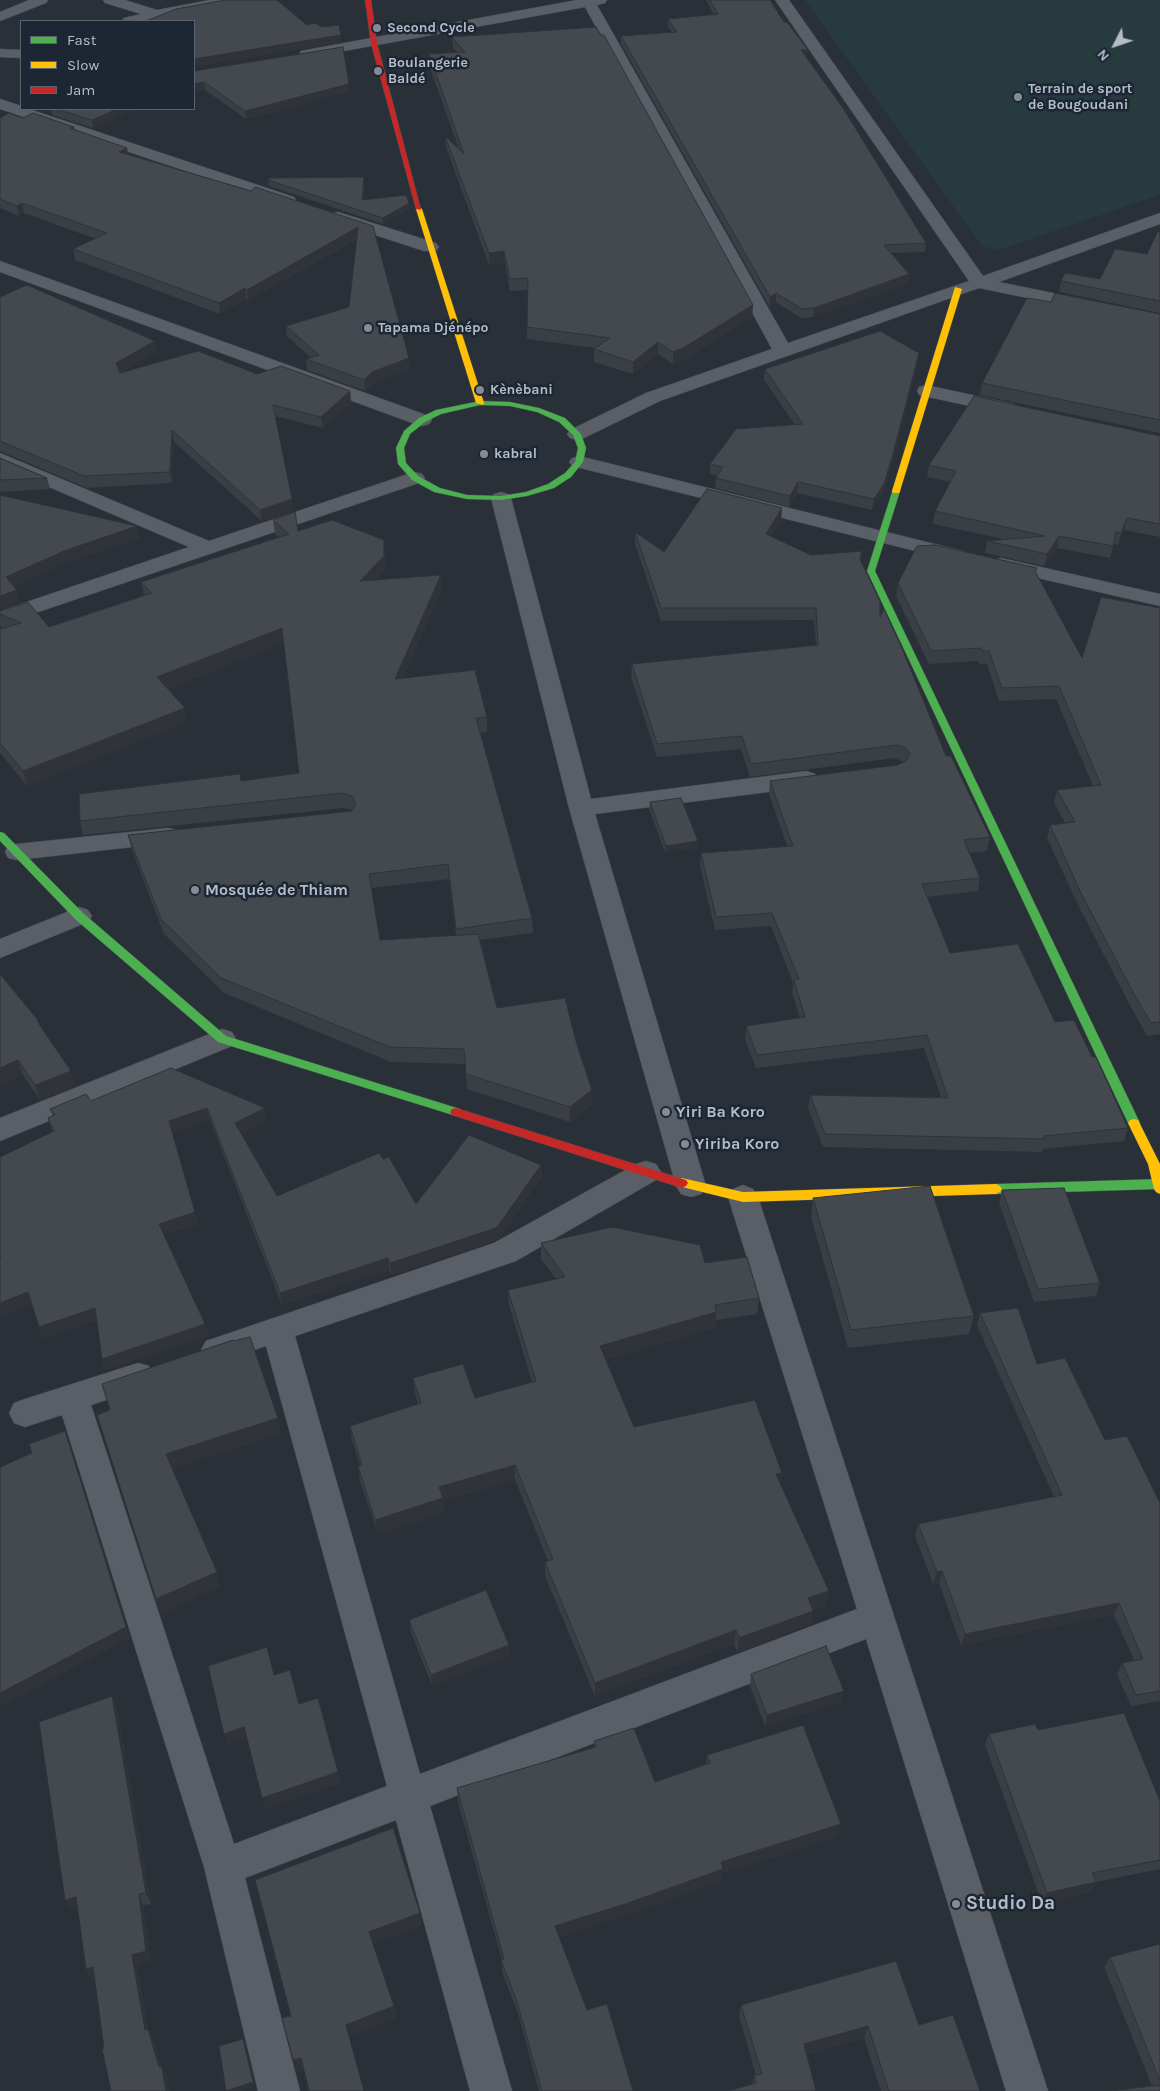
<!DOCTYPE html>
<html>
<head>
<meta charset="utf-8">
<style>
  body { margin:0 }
  #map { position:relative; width:1160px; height:2091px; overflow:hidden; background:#2a3038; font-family:Karla,sans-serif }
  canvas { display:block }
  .legend { position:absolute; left:20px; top:20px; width:175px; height:90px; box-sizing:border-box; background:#1d2633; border:1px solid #59626f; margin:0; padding:6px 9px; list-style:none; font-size:15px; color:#b4bcc9 }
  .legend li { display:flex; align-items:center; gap:10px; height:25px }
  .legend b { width:25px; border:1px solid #59626f }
  .north { position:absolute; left:1090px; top:20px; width:50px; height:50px; -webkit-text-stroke:4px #1d2633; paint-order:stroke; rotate:229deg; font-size:14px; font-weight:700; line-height:20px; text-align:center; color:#b4bcc9 }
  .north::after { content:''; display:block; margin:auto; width:18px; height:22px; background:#b4bcc9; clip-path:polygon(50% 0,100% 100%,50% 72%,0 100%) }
</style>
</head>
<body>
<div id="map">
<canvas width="1160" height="2091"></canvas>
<ul class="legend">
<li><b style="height:6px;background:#4caf50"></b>Fast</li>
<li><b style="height:6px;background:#ffc107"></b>Slow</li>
<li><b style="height:6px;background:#c62828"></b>Jam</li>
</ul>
<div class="north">N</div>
</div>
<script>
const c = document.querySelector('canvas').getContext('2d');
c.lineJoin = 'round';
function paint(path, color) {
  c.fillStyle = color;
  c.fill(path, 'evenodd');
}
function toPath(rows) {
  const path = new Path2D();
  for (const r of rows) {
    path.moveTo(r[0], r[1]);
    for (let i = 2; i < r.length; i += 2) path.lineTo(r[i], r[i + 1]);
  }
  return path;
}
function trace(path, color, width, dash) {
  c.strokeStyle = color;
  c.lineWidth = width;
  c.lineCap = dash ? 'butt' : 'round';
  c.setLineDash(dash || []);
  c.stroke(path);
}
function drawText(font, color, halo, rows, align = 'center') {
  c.font = font + ' Karla,sans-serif';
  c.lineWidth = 5;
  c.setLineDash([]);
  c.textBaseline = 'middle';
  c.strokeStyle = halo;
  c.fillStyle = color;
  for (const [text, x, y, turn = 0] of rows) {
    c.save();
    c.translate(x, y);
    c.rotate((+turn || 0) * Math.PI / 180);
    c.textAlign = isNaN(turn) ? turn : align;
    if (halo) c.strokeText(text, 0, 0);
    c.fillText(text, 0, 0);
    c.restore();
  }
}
paint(toPath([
  [805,0,1160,0,1160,195,998,250,982,246]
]), '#273a3e');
const street = toPath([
  [29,0,48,0,46,3,0,21,0,12,29,0],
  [103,0,125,0,157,10,210,0,240,0,233,4,144,21,122,21,124,18,141,14,105,3,103,0],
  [577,0,607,0,605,3,597,5,788,343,969,281,775,0,789,0,983,276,1160,213,1160,224,999,282,1160,315,1160,325,979,288,660,401,584,438,577,440,570,438,567,434,570,430,646,393,772,349,585,7,306,58,301,57,299,54,301,51,306,50,577,0],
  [0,49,21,50,21,58,0,57,0,49],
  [0,99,21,106,21,109,29,109,294,197,296,200,294,203,288,205,0,109,0,99],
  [338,212,436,243,439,247,436,251,424,251,332,221,330,217,332,213,338,212],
  [0,261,429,416,432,420,429,424,422,426,415,424,0,272,0,261],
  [926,385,1014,404,1017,408,1014,412,1007,414,919,395,917,391,919,387,926,385],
  [0,453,209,541,408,474,415,472,422,474,425,478,422,482,0,625,0,611,189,547,0,466,0,453],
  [579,456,963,551,967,555,963,559,956,561,572,466,569,462,572,458,579,456],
  [501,492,508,494,511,498,591,799,807,771,815,774,819,779,815,784,807,787,595,814,706,1186,701,1194,691,1197,681,1194,676,1186,569,808,491,498,494,494,501,492],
  [1001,558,1160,594,1160,606,994,568,990,564,994,560,1001,558],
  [168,828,177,830,180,836,177,842,17,860,8,858,5,852,8,846,17,844,168,828],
  [79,907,88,910,92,916,88,922,0,958,0,939,79,907],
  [222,1029,232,1032,236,1039,232,1046,0,1141,0,1118,222,1029],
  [646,1161,656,1164,661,1172,656,1180,516,1261,295,1336,420,1774,857,1609,728,1197,733,1189,743,1185,753,1189,758,1197,1048,2091,1006,2091,866,1639,430,1806,512,2091,470,2091,396,1820,245,1878,300,2091,258,2091,204,1867,62,1415,25,1427,14,1423,9,1413,14,1403,25,1399,138,1363,149,1366,154,1376,149,1386,91,1405,234,1844,387,1786,266,1346,217,1363,206,1359,201,1350,206,1341,494,1243,636,1164,646,1161]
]);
const fast = toPath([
  [480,401,510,402,539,408,565,418,581,434,586,448,583,462,571,477,554,488,527,496,501,500,467,499,434,492,412,480,398,464,396,448,404,431,419,418,436,410,480,401],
  [480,405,510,406,537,412,559,422,573,435,578,448,575,462,565,473,548,484,526,492,501,496,467,495,440,488,418,476,406,463,404,448,410,434,425,422,441,414,480,405],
  [893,489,899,489,900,491,875,571,1140,1123,1138,1126,1130,1126,1128,1123,867,571,893,489],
  [0,832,4,833,83,913,226,1036,460,1109,462,1112,460,1115,456,1116,218,1042,75,919,0,841,0,832],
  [1160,1179,1160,1189,996,1194,992,1192,990,1189,992,1186,996,1184,1160,1179]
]);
const slow = toPath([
  [419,207,422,209,484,403,483,405,476,403,416,209,419,207],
  [955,287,962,289,900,491,899,493,893,493,892,491,955,287],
  [1134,1119,1138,1120,1160,1164,1160,1194,1156,1192,1154,1189,1148,1164,1128,1123,1130,1120,1134,1119],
  [682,1178,743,1192,996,1184,1000,1186,1002,1189,1000,1192,996,1194,743,1202,678,1186,676,1183,678,1180,682,1178]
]);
const jam = toPath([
  [365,0,371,0,377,43,421,210,416,209,371,43,365,0],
  [456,1108,686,1180,688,1183,686,1186,682,1188,452,1115,450,1112,452,1109,456,1108]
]);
trace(street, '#484c53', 1);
trace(fast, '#484c53', 1);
trace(slow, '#484c53', 1);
trace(jam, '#484c53', 1);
paint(street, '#5a5e66');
paint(fast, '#4caf50');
paint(slow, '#ffc107');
paint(jam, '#c62828');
paint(toPath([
  [706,0,770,0,926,243,925,252,891,253,909,274,908,284,813,317,801,318,776,302,769,306,621,44,621,36,672,32,668,27,668,19,714,15],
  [452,37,753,305,752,317,682,361,673,364,658,354,633,374,594,362,594,349,596,348,527,339,528,290,510,291,505,263,489,265,446,147,445,136,459,149,429,65,429,54,457,52,453,48],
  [194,71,349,92,246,119,205,90,195,92,194,90],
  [51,109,135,109,93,128,52,115],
  [0,118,23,118,74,127,75,130,127,148,128,154,251,191,373,226,410,369,373,383,365,391,307,370,306,359,311,358,287,336,286,326,349,307,357,239,248,300,246,299,220,314,75,260,73,249,96,239,24,213,19,216,0,208],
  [364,177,364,182,363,200,409,203,409,209,383,224,269,186,268,180],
  [1160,232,1160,313,1059,292,1061,281,1100,279,1147,254],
  [0,297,155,341,157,352,120,373,257,374,350,391,351,403,323,428,275,416,293,511,262,521,174,442,172,483,87,488,0,451],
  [1051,302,1160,314,1160,433,980,395,982,383],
  [919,353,917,363,892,465,882,494,872,510,797,493,789,507,715,488,716,478,717,476,710,474,710,464,795,425,764,380,765,369],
  [1160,436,1160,537,1124,530,1118,545,1114,544,1110,558,1057,548,1044,566,985,553,987,541,1003,539,933,524,935,511,950,482,927,477,929,465],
  [0,458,47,478,50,489,0,492],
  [273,520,298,531,384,540,385,570,376,580,442,589,403,678,487,717,487,732,480,732,532,918,533,933,480,940,497,1008,577,1045,592,1090,592,1105,570,1122,467,1089,465,1064,391,1062,224,993,164,934,132,850,128,835,352,811,352,810,344,808,83,835,80,821,241,781,299,773,284,643,168,689,187,722,27,786,1,754,0,754,0,629,4,628,1,627,0,624,0,611,49,627,144,596,141,582,279,537,275,534],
  [449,879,456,935,380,940,371,888],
  [781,521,771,536,811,555,861,561,880,617,946,756,990,837,987,851,969,853,980,878,978,891,927,897,950,953,1055,1022,1128,1128,1124,1141,1043,1149,1042,1152,823,1147,808,1108,810,1095,941,1097,924,1048,756,1068,745,1039,746,1026,800,1018,792,993,793,983,771,926,715,930,700,866,701,853,787,846,769,794,770,781,897,765,904,762,895,758,750,777,741,749,657,757,631,677,632,664,816,645,814,620,661,621,635,544,635,532,664,552],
  [1036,573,1082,658,1160,608,1160,1034,1147,1036,1132,1009,1078,905,1047,838,1050,825,1065,823,1054,803,1057,790,1093,786,1056,699,999,701,987,664,980,664,978,661,929,664,896,596,898,583],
  [650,802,698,848,665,852,649,809],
  [0,974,38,1020,40,1026,75,1086,40,1100,23,1075,0,1085],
  [171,1068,268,1121,241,1133,277,1196,383,1159,416,1204,541,1165,542,1177,499,1238,493,1241,391,1275,389,1270,282,1305,210,1120,172,1133,198,1224,164,1235,205,1324,208,1336,105,1370,102,1359,97,1320,43,1339,32,1304,0,1317,0,1157,52,1132,48,1118,53,1116,50,1109,91,1101],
  [1002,1190,1100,1283,1096,1296,1034,1302,999,1203],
  [813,1198,974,1316,969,1334,848,1348,811,1217],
  [541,1243,705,1263,759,1298,757,1314,716,1320,715,1328,606,1360,634,1427,780,1485,826,1606,813,1610,811,1624,737,1652,734,1644,595,1696,545,1576,545,1562,548,1561,515,1480,443,1501,444,1513,378,1534,360,1481,358,1466,360,1465,352,1440,350,1426,418,1404,415,1393,413,1378,475,1398,532,1382,509,1305,508,1290,556,1279,541,1259],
  [980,1313,1037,1364,1160,1503,1160,1701,1131,1706,1117,1674,1122,1663,1134,1660,1114,1615,961,1645,939,1583,933,1584,915,1536,918,1524,1054,1497,977,1325],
  [409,1620,509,1645,510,1656,432,1686,411,1632],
  [751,1674,844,1691,842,1702,765,1726,750,1686],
  [112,1696,117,1708,151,1904,143,1905,151,1961,137,1965,148,2029,153,2038,161,2067,167,2076,169,2091,111,2091,104,2048,95,1979,92,1980,86,1969,78,1909,71,1911],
  [1038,1730,1160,1801,1160,1869,1096,1882,1090,1892,1042,1903,985,1745,989,1734],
  [594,1741,655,1782,706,1764,707,1755,838,1837,723,1873,721,1881,624,1916,559,1937,587,2010,633,2091,539,2091,518,2013,502,1972,502,1960,458,1802,457,1788,594,1747],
  [1160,1944,1160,2091,1111,2091,1152,2086,1104,1967,1110,1957],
  [741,2005,919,2025,980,2091,881,2091,864,2038,807,2054,816,2091,752,2085,754,2075,756,2075,739,2016]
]), '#3a3f45');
paint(toPath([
  [341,35,341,43,194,67,194,59],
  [801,50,808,50,807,58],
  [204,82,205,90,195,92,194,84],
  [349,84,349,92,246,119,245,111],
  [117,109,135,109,93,128,92,120],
  [127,148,128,158,119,152],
  [22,203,24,213,19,216,17,206],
  [409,203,409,209,383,224,383,218],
  [358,227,359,237,248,300,247,290],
  [504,251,505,263,489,265,489,253],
  [909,274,908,284,813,317,814,308],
  [245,288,246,299,220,314,219,303],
  [776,293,776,302,769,306,770,297],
  [753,305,752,317,682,361,673,364,673,352],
  [155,341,157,352,118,374,116,363],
  [658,342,658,354,633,374,633,362],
  [919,353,917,363,892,465,882,494,872,510,874,499],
  [409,358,410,369,373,383,365,391,364,380,372,372],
  [350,391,351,403,323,428,321,417],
  [172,430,174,442,172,483,170,472],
  [798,482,797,493,789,507,790,496],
  [292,499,293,511,262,521,260,510],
  [782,508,781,521,765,547,766,534],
  [1127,518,1124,530,1118,545,1121,533],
  [137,526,140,538,67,563,9,589,6,577,64,551],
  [1059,536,1057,548,1044,566,1047,554],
  [384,540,385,570,362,596,360,581],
  [441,575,442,589,396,694,395,679],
  [17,590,20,602,0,609,0,596],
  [282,628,284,643,160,692,157,677],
  [185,708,187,722,27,786,23,771],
  [698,841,698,848,665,852,666,846],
  [18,1060,23,1075,0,1085,0,1068],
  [71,1071,75,1086,40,1100,35,1085],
  [592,1090,592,1105,570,1122,570,1107],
  [207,1108,210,1120,172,1133,169,1121],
  [265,1108,268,1121,238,1135,235,1123],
  [541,1165,542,1177,499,1238,493,1241,391,1275,390,1263],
  [195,1212,198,1224,162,1236,159,1224],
  [388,1258,389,1270,282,1305,280,1293],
  [28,1292,32,1304,0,1317,0,1303],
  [95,1308,99,1320,43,1339,39,1327],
  [716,1312,715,1328,600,1362,600,1346],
  [205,1324,208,1336,105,1370,102,1359],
  [278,1418,281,1434,171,1470,166,1454],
  [65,1431,130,1638,2,1706,0,1701,0,1693],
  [515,1465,515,1480,443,1501,444,1513,378,1534,375,1520,439,1487],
  [782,1473,780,1488,776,1474],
  [942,1571,939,1583,933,1584,937,1572],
  [217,1572,221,1587,161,1614,156,1599],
  [829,1591,826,1606,806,1612,808,1598],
  [1119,1603,1114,1615,961,1645,965,1634],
  [813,1611,811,1624,737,1652,739,1638],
  [736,1630,734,1644,595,1696,595,1683],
  [509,1645,510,1656,432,1686,431,1675],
  [844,1691,842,1702,765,1726,767,1715],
  [112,1696,117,1708,151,1904,146,1893],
  [244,1727,248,1738,228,1745,224,1734],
  [338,1772,341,1783,265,1809,262,1798],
  [841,1824,838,1837,723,1873,721,1881,624,1916,555,1938,555,1926,721,1862],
  [1096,1882,1090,1892,1042,1903,1047,1893],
  [139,1894,143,1905,151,1961,137,1965,150,2040,145,2030,132,1955],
  [76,1897,82,1908,71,1911,65,1900],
  [420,1913,422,1926,372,1945,369,1932],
  [93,1967,98,1978,92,1980,86,1969],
  [394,2006,397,2018,349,2037,346,2025],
  [868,2026,864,2038,801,2055,804,2044],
  [148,2029,153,2038,163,2073,162,2067,167,2076,169,2091,166,2091],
  [243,2039,245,2043,255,2086,240,2091,227,2091],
  [301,2058,305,2069,297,2072,293,2060]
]), '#303338');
const building = toPath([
  [225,0,277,0,307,25,315,23,322,27,339,25,341,35,194,59,194,21,146,21,176,9,225,0],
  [710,0,770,0,784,22,787,22,808,50,801,50,843,108,926,243,884,245,909,274,814,308,802,309,776,293,770,297,621,36,677,32,668,19,718,14,710,0],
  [596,27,601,35,604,35,753,305,683,348,673,352,658,342,633,362,594,349,610,338,527,327,528,278,510,279,504,251,489,253,445,136,464,154,429,54,465,52,452,37,596,27],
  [343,47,349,84,245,111,204,82,194,84,194,71,343,47],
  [56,109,117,109,92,120,56,109],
  [9,113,23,118,33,113,74,127,70,128,127,148,119,152,251,191,255,187,373,226,409,358,372,372,364,380,306,359,319,355,286,326,349,307,358,227,247,290,245,288,219,303,73,249,107,233,22,203,17,206,0,199,0,118,9,113],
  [364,177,362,200,406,195,409,203,383,218,268,180,270,178,364,177],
  [1158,231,1160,232,1160,301,1061,281,1065,273,1100,279,1115,249,1147,254,1158,231],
  [27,285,155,341,116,363,120,373,198,351,257,374,281,366,350,391,321,417,273,405,292,499,260,510,172,430,170,472,84,476,0,441,0,297,27,285],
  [1055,293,1160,314,1160,420,982,383,1027,298,1051,302,1055,293],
  [880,331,919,353,893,454,884,484,874,499,798,482,790,496,716,478,723,467,710,464,736,429,803,424,765,369,880,331],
  [974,396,1160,436,1160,524,1127,518,1121,533,1116,532,1113,546,1059,536,1047,554,987,541,1045,536,935,511,956,471,929,465,974,396],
  [0,458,47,478,0,480,0,458],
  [707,489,782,508,766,534,811,555,862,551,860,559,880,601,880,617,884,609,904,653,946,756,951,756,990,837,964,840,980,878,922,884,950,953,1018,944,1055,1022,1074,1020,1092,1057,1096,1057,1128,1128,1044,1136,1045,1139,825,1134,810,1095,948,1098,927,1035,757,1055,746,1026,805,1017,794,980,799,979,772,913,716,917,701,853,793,846,770,781,897,765,906,761,910,754,906,748,897,745,751,764,742,736,657,744,632,664,818,645,816,608,661,608,635,532,664,552,707,489],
  [0,495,137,526,64,551,6,577,17,590,0,596,0,495],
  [295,512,298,531,332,520,384,540,384,556,360,581,441,575,395,679,475,670,487,717,476,718,532,918,456,929,448,864,369,874,380,940,478,934,497,1008,565,998,577,1045,592,1090,570,1107,466,1074,464,1049,390,1047,221,978,161,919,128,835,352,811,356,804,352,796,342,793,80,821,79,794,240,774,241,781,299,773,282,628,157,677,185,708,23,771,0,743,0,629,21,623,0,614,0,611,28,602,49,627,152,593,141,582,289,534,273,520,295,512],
  [935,545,1037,568,1035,571,1082,658,1101,597,1160,608,1160,1022,1151,1023,1135,996,1081,893,1050,825,1075,822,1057,790,1101,785,1059,686,1002,688,989,651,983,651,981,648,931,651,898,583,917,546,935,545],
  [681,798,698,841,666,846,650,802,681,798],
  [0,974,38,1020,37,1021,71,1071,35,1085,18,1060,0,1068,0,974],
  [171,1068,265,1108,235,1123,277,1196,379,1153,383,1159,389,1157,416,1204,469,1135,541,1165,498,1226,493,1229,390,1263,388,1258,280,1293,207,1108,169,1121,195,1212,159,1224,205,1324,102,1359,95,1308,39,1327,28,1292,0,1303,0,1259,1,1258,0,1256,0,1157,54,1131,48,1118,55,1115,50,1109,86,1094,91,1101,171,1068],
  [930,1186,974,1316,851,1330,813,1198,930,1186],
  [1064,1188,1100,1283,1038,1289,1002,1190,1064,1188],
  [612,1227,700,1245,705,1263,747,1257,759,1298,715,1305,716,1312,600,1346,634,1427,755,1400,782,1473,776,1474,829,1591,808,1598,813,1611,739,1638,736,1630,595,1683,545,1562,553,1559,515,1465,439,1487,443,1498,375,1520,358,1466,362,1465,350,1426,421,1403,413,1378,463,1364,475,1398,536,1381,508,1290,565,1277,541,1243,612,1227],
  [1018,1308,1037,1364,1065,1358,1105,1440,1127,1436,1160,1503,1160,1691,1136,1695,1122,1663,1143,1659,1119,1603,965,1634,942,1571,937,1572,918,1524,1062,1495,980,1313,1018,1308],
  [250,1337,278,1418,166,1454,217,1572,156,1599,97,1415,110,1410,102,1384,233,1340,234,1341,250,1337],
  [65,1431,126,1627,0,1693,0,1467,32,1453,29,1444,65,1431],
  [486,1590,509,1645,431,1675,409,1620,486,1590],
  [826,1646,844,1691,767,1715,751,1674,826,1646],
  [267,1647,274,1675,290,1670,299,1704,318,1698,338,1772,262,1798,244,1727,224,1734,208,1666,267,1647],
  [112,1696,146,1893,139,1894,146,1951,132,1955,145,2030,148,2029,159,2067,162,2067,166,2091,111,2091,102,2049,104,2048,93,1967,86,1969,76,1897,65,1900,39,1722,112,1696],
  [1124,1713,1160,1801,1160,1860,1092,1873,1096,1882,1047,1893,989,1734,1035,1724,1038,1730,1124,1713],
  [803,1725,841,1824,721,1862,723,1869,625,1904,555,1926,587,2010,607,2004,633,2091,542,2091,517,2002,501,1960,504,1959,457,1788,596,1747,594,1741,634,1728,655,1782,710,1763,707,1755,803,1725],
  [393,1828,420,1913,369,1932,394,2006,346,2025,364,2091,309,2091,301,2058,293,2060,282,2018,291,2016,255,1880,393,1828],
  [1160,1944,1160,2081,1110,1957,1160,1944],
  [896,1961,919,2025,953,2015,980,2091,889,2091,868,2026,804,2044,816,2091,728,2091,756,2083,754,2075,762,2074,741,2005,896,1961],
  [243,2039,253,2082,226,2091,219,2046,243,2039],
  [1160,2085,1160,2091,1111,2091,1160,2085]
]);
paint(building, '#444950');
trace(building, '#303338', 1);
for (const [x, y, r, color] of [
  [377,28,5,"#848b96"],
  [378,71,5,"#848b96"],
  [1018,97,5,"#848b96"],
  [368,328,5,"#848b96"],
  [480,390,5,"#848b96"],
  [484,454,5,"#848b96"],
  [195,890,5,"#848b96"],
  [666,1112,5,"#848b96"],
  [685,1144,5,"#848b96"],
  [956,1904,5,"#848b96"]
]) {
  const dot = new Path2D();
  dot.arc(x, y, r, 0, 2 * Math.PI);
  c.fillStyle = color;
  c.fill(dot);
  trace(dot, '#1d2633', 2);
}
drawText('bold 14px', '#b4bcc9', '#1d2633', [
  ["Second Cycle",387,28],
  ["Boulangerie",388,63],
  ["Baldé",388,79],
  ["Terrain de sport",1028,89],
  ["de Bougoudani",1028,105],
  ["Tapama Djénépo",378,328],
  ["Kènèbani",490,390],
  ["kabral",494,454]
], 'left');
drawText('bold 16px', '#b4bcc9', '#1d2633', [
  ["Mosquée de Thiam",205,890],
  ["Yiri Ba Koro",676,1112],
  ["Yiriba Koro",695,1144]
], 'left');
drawText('bold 19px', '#b4bcc9', '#1d2633', [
  ["Studio Da",966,1904]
], 'left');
</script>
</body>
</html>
